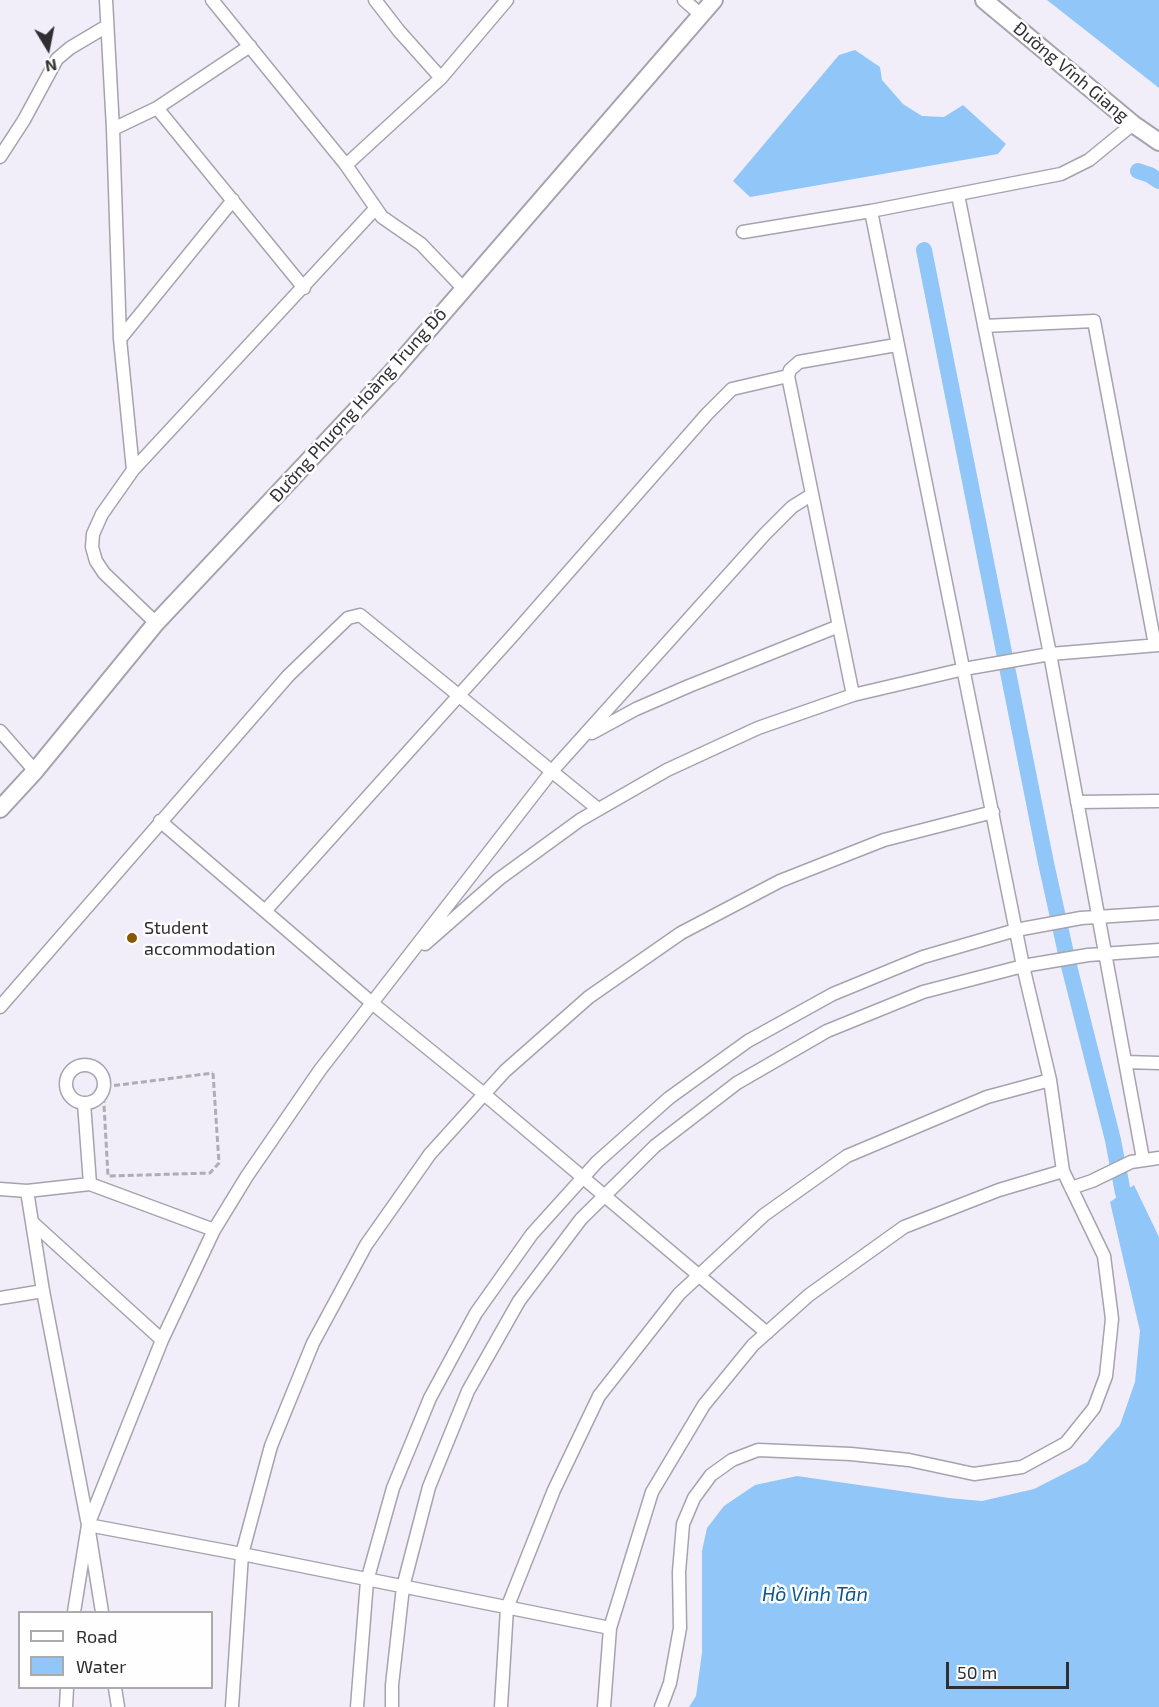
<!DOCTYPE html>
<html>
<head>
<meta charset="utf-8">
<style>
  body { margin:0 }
  #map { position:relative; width:1159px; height:1707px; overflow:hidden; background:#f2eef9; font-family:"Exo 2",sans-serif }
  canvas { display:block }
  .legend { position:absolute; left:18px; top:1611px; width:195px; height:78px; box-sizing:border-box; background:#fefefe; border:2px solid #ababac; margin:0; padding:8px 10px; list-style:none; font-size:18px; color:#2f2e32 }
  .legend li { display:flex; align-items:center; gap:12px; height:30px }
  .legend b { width:30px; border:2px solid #ababac }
  .north { position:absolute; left:18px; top:18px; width:60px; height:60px; -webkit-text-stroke:4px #fefefe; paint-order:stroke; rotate:170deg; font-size:16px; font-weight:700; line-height:24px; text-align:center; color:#2f2e32 }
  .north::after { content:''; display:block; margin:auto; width:21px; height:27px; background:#2f2e32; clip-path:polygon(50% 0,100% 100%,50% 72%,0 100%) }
  .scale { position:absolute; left:946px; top:1662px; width:123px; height:27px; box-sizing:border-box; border:3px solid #2f2e32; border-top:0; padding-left:8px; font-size:18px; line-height:21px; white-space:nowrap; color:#2f2e32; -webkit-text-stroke:4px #fefefe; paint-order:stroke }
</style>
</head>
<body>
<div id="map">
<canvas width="1159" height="1707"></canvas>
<ul class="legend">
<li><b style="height:8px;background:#fff"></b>Road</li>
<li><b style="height:16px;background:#91c6f8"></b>Water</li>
</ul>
<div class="north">N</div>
<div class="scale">50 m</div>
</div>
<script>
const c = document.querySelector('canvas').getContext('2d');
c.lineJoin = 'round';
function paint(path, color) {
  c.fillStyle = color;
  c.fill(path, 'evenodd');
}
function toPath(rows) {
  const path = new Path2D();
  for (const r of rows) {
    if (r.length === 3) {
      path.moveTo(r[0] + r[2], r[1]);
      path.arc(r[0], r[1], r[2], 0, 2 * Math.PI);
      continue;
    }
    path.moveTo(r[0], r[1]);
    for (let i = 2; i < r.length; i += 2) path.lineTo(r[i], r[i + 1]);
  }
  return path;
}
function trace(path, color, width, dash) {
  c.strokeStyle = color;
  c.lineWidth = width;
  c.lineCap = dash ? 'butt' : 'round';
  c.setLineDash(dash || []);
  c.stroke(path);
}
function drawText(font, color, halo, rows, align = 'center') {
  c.font = font + ' "Exo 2",sans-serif';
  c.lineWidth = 5;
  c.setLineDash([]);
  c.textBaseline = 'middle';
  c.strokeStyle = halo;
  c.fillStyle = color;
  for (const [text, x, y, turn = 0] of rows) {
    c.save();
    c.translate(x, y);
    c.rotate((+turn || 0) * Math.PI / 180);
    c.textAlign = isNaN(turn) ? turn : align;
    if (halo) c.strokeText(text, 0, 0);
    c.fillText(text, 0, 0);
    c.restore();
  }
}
paint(toPath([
  [1047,0,1159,0,1159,88],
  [855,50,880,67,882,80,903,104,922,116,944,117,963,105,1006,144,998,154,750,197,733,181,839,55],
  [1134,1185,1159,1237,1159,1707,689,1707,696,1696,702,1653,702,1551,707,1528,724,1506,755,1485,797,1476,949,1498,982,1501,1034,1489,1087,1462,1120,1425,1135,1382,1140,1331,1110,1202]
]), '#91c6f8');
trace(toPath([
  [1138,171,1150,175,1159,181],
  [924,250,1046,863,1067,958,1113,1140,1123,1193]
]), '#91c6f8', 16);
const minor = toPath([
  [106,0,113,129,120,339,133,470],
  [212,0,346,165,382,217,421,244,463,288],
  [375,0,399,31,441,78],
  [684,0,701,15],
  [157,108,304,288],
  [113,129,157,108,250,46],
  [0,157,24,120,57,59,70,48,107,26],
  [346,165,441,78,507,0],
  [958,195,1050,654,1143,1159],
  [743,232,871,211],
  [984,326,1094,321,1155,645],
  [120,339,233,200],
  [156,623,104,573,96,561,92,547,93,534,102,514,133,470,375,209],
  [853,695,788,376,790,370,799,362,896,345],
  [0,731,35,771],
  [592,733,636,709,689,686,839,626],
  [1077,802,1159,801],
  [160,821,372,1003,484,1094,767,1333],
  [265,911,515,633,707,414,732,389,788,376],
  [425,944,499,879,580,820,667,770,758,728,853,695,964,669,1050,654,1159,645],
  [0,1007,288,676,348,618,360,615,598,809],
  [1125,1062,1159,1063],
  [85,1084,19],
  [84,1103,90,1184],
  [1071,1188,1092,1181,1131,1162,1159,1158],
  [0,1189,27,1191,90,1184,214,1230],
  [27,1191,43,1291,88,1525,102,1612],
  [32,1222,162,1340],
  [0,1298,43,1291],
  [88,1525,242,1554,610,1628],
  [74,1612,88,1525,162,1340,214,1230,247,1176,320,1070,552,771,765,534,792,507,811,495],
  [115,1688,118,1707],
  [66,1707,67,1688],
  [232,1707,242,1554,271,1446,313,1343,366,1245,430,1154,505,1071,589,997,681,933,780,881,884,840,993,812],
  [357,1707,367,1581,393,1488,430,1398,476,1313,532,1234,597,1162,669,1098,748,1041,833,994,923,957,1016,930,1081,918,1159,913],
  [392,1707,392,1685,403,1587,429,1487,468,1391,519,1301,581,1219,655,1146,737,1083,827,1031,923,992,1023,966,1088,955,1159,950],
  [501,1707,507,1608,554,1490,599,1396,679,1294,764,1215,847,1156,987,1097,1050,1080],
  [604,1707,610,1628,652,1492,704,1405,753,1345,809,1295,904,1227,999,1190,1063,1171,1050,1080,1023,966,871,211,1061,174,1089,160,1133,124],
  [661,1707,670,1683,680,1628,679,1572,683,1524,694,1498,711,1475,732,1460,758,1450,851,1454,909,1460,974,1474,1022,1467,1066,1443,1094,1408,1106,1376,1112,1319,1104,1256,1063,1171]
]);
const tertiary = toPath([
  [984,0,1133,124,1159,142],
  [0,809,35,771,156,623,392,372,714,0]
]);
trace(minor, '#a6a3ad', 15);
trace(tertiary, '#a6a3ad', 20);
trace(toPath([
  [213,1073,219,1163,210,1173,108,1176,103,1087,213,1073]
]), '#afacb5', 3, [6, 3]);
trace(minor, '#fff', 12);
trace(tertiary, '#fff', 16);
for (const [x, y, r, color] of [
  [132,938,6,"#895700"]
]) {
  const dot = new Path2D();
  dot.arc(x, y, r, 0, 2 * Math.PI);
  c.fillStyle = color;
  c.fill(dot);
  trace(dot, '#fefefe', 2);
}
drawText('18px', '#2f2e32', '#fefefe', [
  ["Đường Vĩnh Giang",1071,72,40],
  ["Đường Phượng Hoàng Trung Đô",358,405,-48]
]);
drawText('18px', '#2f2e32', '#fefefe', [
  ["Student",144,928],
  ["accommodation",144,949]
], 'left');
drawText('italic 20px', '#09568e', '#fefefe', [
  ["Hồ Vinh Tân",815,1594]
]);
</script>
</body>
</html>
